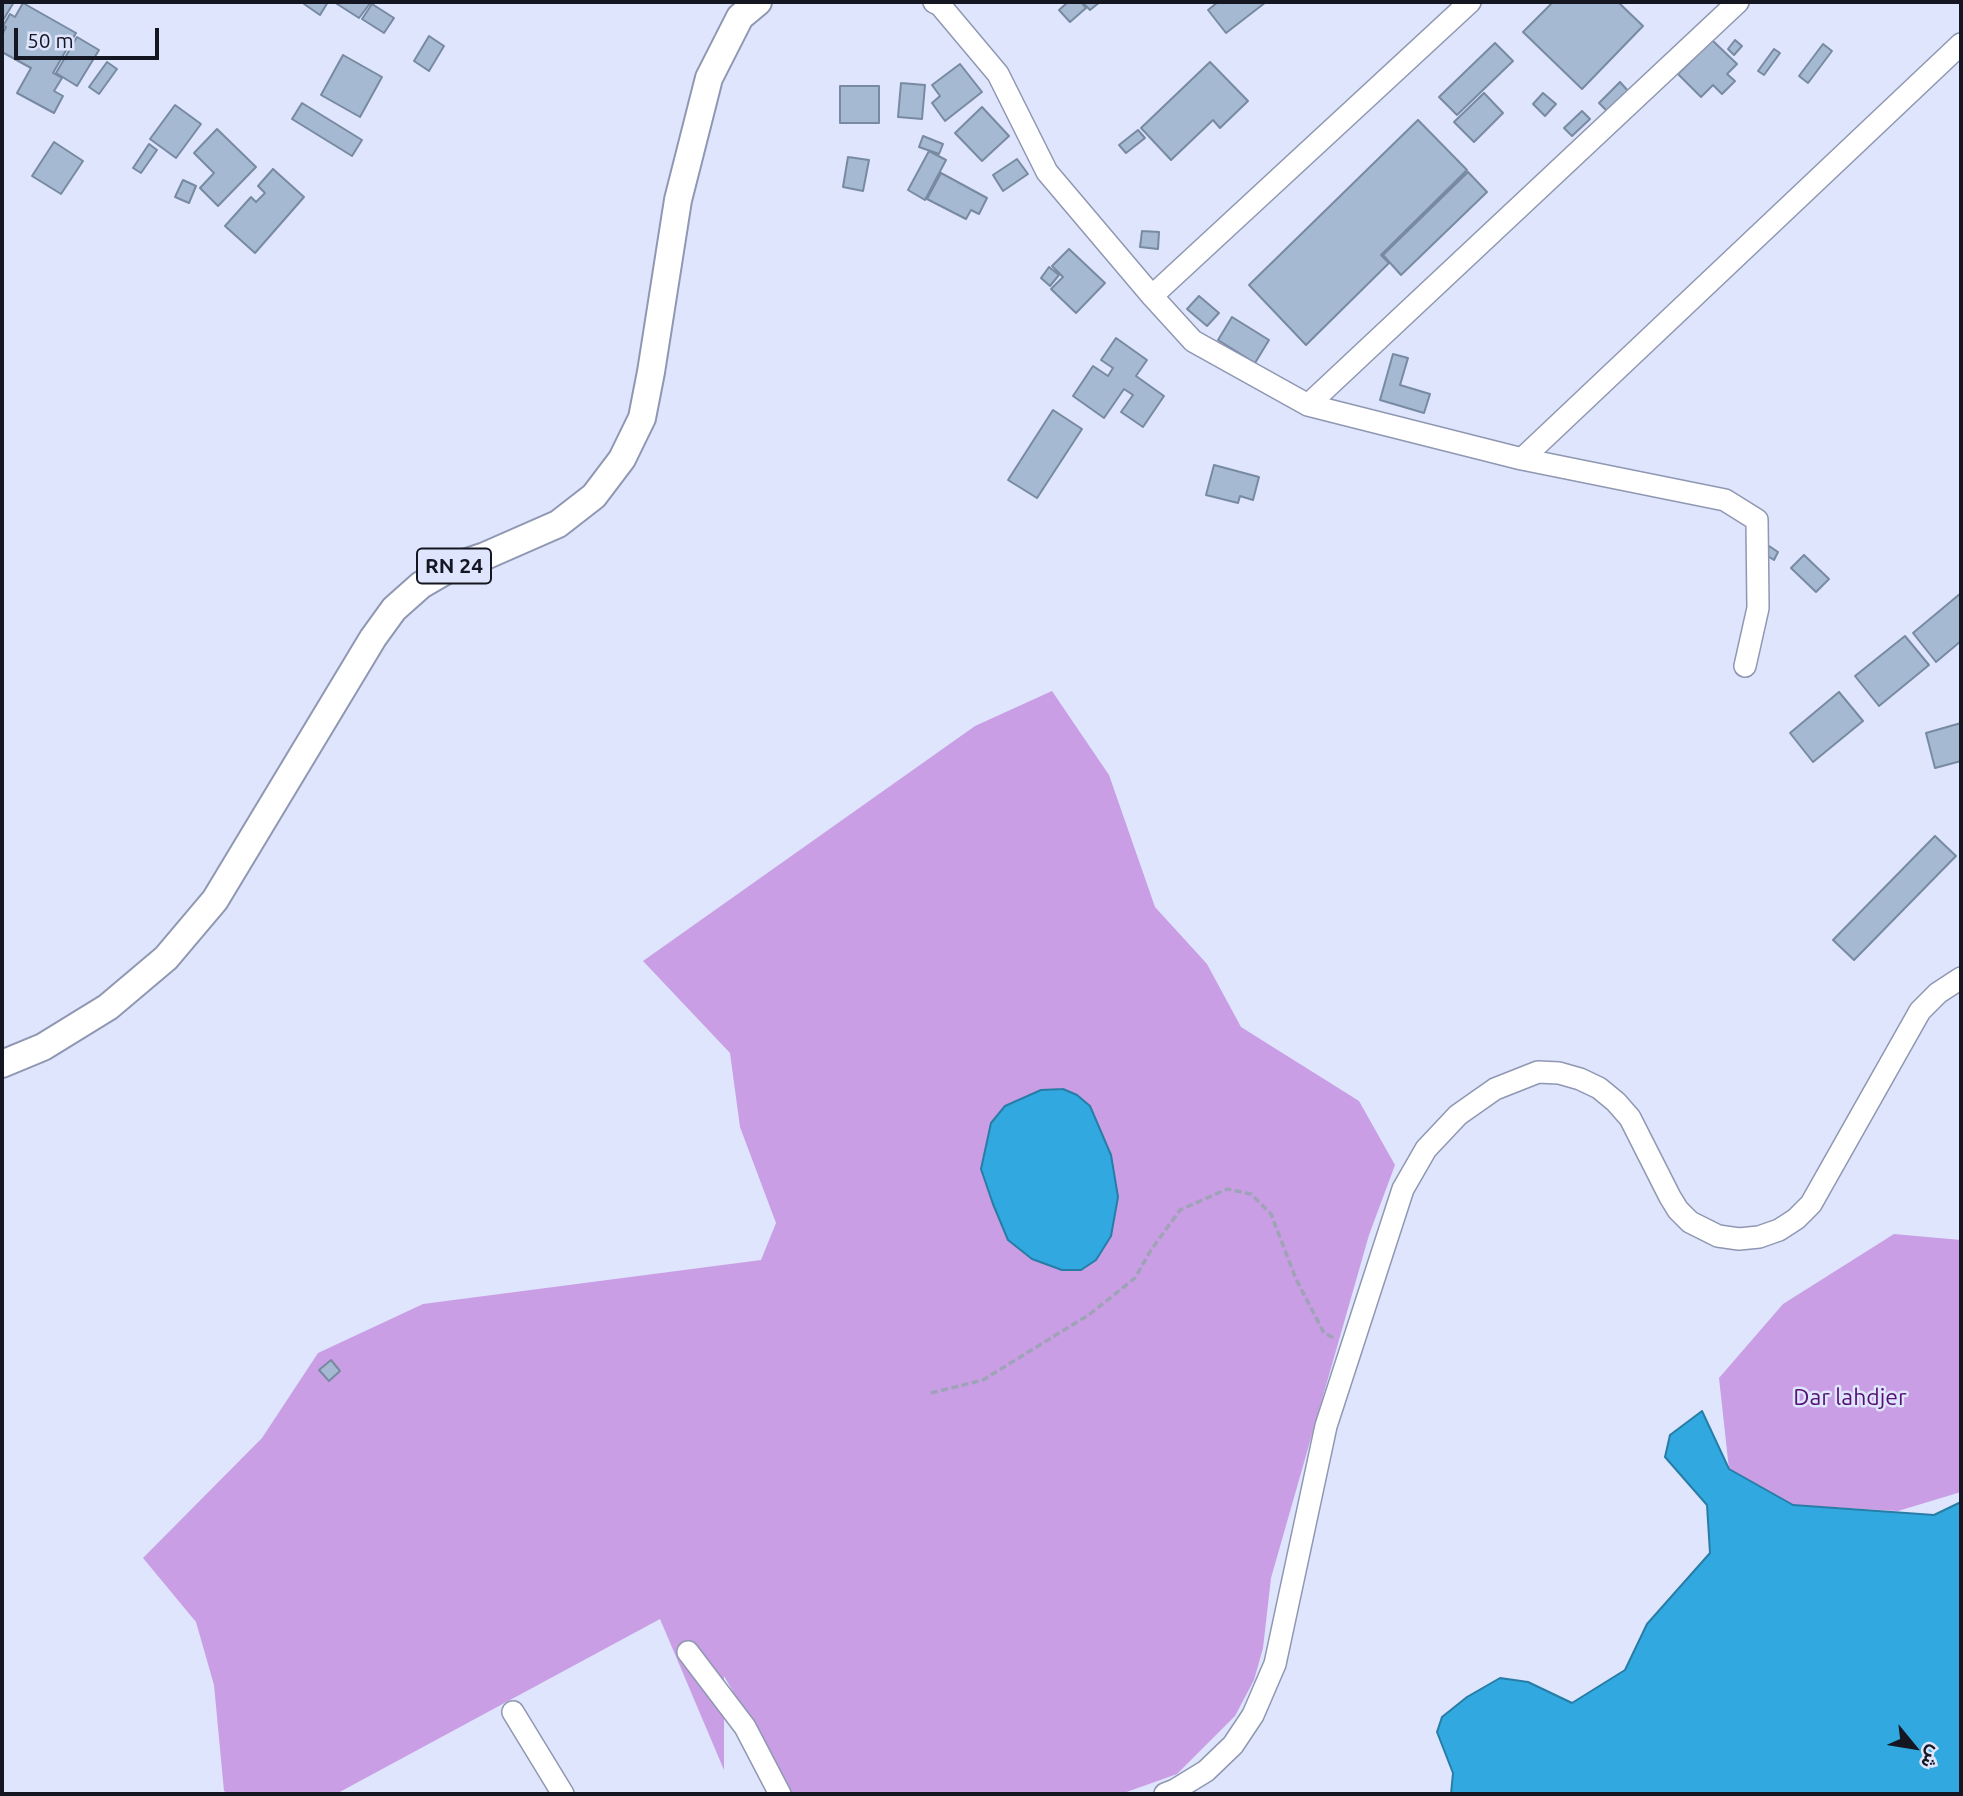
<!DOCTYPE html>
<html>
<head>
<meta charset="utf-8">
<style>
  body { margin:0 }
  #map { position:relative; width:1963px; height:1796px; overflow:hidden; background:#dee5fd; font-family:Ubuntu,Vazirmatn,sans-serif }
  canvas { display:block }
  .frame { position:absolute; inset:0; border:4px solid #141621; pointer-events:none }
  .north { position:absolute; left:1879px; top:1712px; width:70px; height:70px; -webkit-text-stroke:5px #dee5fd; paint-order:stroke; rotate:120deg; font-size:19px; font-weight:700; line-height:28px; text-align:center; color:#141621 }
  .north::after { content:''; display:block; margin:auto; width:24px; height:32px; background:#141621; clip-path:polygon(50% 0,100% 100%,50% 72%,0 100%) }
  .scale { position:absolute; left:14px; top:28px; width:145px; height:32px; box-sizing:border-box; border:4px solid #141621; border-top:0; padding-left:9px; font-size:21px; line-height:24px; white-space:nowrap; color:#141621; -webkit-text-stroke:5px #dee5fd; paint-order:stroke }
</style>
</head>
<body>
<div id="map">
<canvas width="1963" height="1796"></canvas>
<div class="frame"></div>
<div class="north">ش</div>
<div class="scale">50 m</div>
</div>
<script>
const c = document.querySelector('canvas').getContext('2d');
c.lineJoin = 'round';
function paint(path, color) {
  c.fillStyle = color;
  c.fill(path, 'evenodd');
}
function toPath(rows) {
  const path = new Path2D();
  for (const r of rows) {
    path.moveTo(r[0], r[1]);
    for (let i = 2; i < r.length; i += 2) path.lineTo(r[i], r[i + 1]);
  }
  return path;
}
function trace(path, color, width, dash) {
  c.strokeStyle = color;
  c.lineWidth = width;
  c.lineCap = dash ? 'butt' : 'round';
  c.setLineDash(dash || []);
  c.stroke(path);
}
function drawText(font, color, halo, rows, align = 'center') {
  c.font = font + ' Ubuntu,sans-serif';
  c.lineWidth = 5;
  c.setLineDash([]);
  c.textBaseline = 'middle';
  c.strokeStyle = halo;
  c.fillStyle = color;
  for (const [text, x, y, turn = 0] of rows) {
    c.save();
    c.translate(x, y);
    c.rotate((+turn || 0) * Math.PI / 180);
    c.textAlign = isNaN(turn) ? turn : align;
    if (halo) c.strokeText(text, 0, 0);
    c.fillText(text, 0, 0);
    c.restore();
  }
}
paint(toPath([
  [1052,691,1109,775,1155,907,1207,964,1241,1027,1359,1101,1395,1165,1369,1235,1271,1578,1263,1648,1254,1680,1235,1716,1177,1774,1121,1794,792,1794,724,1676,724,1770,660,1619,336,1794,229,1794,224,1791,214,1685,196,1622,143,1558,262,1438,318,1353,423,1304,761,1260,776,1223,740,1127,730,1053,643,961,975,726],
  [1894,1234,1961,1240,1961,1492,1898,1511,1793,1505,1729,1469,1719,1378,1783,1304]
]), '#ca9ee4');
const water = toPath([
  [1063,1089,1077,1095,1090,1106,1111,1155,1118,1197,1111,1236,1096,1260,1081,1270,1062,1270,1032,1259,1008,1240,993,1204,981,1169,991,1123,1005,1106,1041,1090,1063,1089],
  [1702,1411,1729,1469,1793,1505,1934,1515,1961,1502,1961,1794,1451,1794,1453,1773,1437,1732,1442,1717,1467,1697,1500,1678,1528,1682,1572,1703,1625,1670,1647,1624,1710,1553,1707,1505,1665,1457,1670,1435,1702,1411]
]);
paint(water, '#31a9e0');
trace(water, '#287da7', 2);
const building = toPath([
  [2,2,14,2,2,22,2,2],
  [305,2,328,2,320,15,304,4,305,2],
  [334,2,371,2,359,18,334,2],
  [1068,2,1081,2,1086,8,1070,22,1059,10,1068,2],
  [1082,2,1100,2,1090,10,1082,2],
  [1218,2,1266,2,1226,33,1208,10,1218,2],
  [1553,2,1618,2,1643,26,1582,89,1523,32,1553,2],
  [23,3,76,33,53,73,62,78,54,91,63,96,54,113,17,93,31,68,2,52,2,35,6,27,3,26,10,14,15,17,23,3],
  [372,4,394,18,384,33,362,19,372,4],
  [429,36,444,46,429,71,414,61,429,36],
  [77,37,99,50,77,86,56,73,77,37],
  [1712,40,1737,64,1727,74,1735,81,1722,94,1713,85,1701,97,1678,74,1712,40],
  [1735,40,1742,46,1734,55,1728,49,1735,40],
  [1495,43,1513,61,1457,115,1439,97,1495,43],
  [1823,44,1832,51,1808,83,1799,76,1823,44],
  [1774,49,1780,53,1764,75,1758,71,1774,49],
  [343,55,382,77,360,117,321,95,343,55],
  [107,62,117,69,99,94,89,87,107,62],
  [1210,62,1248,101,1220,128,1213,120,1171,160,1141,128,1210,62],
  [960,64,982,92,945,121,932,103,940,96,932,85,960,64],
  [1620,82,1629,92,1609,113,1599,103,1620,82],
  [901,83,925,85,922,119,898,117,901,83],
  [840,86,879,86,879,123,840,123,840,86],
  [1484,93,1503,113,1474,142,1454,122,1484,93],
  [1543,93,1556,104,1545,116,1533,104,1543,93],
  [302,103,362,140,352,156,292,119,302,103],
  [175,105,201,124,176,158,150,139,175,105],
  [982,107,1009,136,982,161,955,133,982,107],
  [1582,111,1590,119,1572,136,1564,128,1582,111],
  [1418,120,1467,170,1381,255,1389,263,1306,345,1249,285,1418,120],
  [217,129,256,167,218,206,200,188,214,173,194,153,217,129],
  [1138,130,1145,138,1126,153,1119,145,1138,130],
  [923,136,943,144,939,154,919,147,923,136],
  [54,142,83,161,61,194,32,176,54,142],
  [149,144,157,150,141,173,133,168,149,144],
  [929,151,946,160,925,200,908,190,929,151],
  [848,157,869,160,863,191,843,187,848,157],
  [1017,159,1028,174,1003,191,993,175,1017,159],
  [273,169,304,197,255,253,225,226,251,197,256,202,265,193,258,186,273,169],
  [1468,172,1487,192,1401,275,1383,255,1468,172],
  [941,173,987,198,979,214,971,210,966,219,927,199,941,173],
  [183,180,196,186,189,203,175,197,183,180],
  [1142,231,1159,232,1158,249,1140,247,1142,231],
  [1069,249,1105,283,1076,313,1051,289,1063,277,1052,266,1069,249],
  [1049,267,1059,275,1050,286,1041,278,1049,267],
  [1199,296,1219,313,1207,326,1187,309,1199,296],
  [1232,317,1269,340,1255,363,1218,340,1232,317],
  [1116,338,1147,360,1136,376,1164,396,1143,427,1121,412,1133,395,1124,389,1104,418,1073,396,1093,366,1108,376,1113,368,1101,360,1116,338],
  [1393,354,1408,358,1400,385,1430,394,1424,413,1380,400,1393,354],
  [1053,410,1082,429,1037,498,1008,480,1053,410],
  [1214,465,1259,477,1253,500,1240,496,1238,503,1206,495,1214,465],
  [1769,546,1778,552,1774,560,1764,554,1769,546],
  [1804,555,1829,579,1816,592,1791,568,1804,555],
  [1961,593,1961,641,1936,662,1913,633,1961,593],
  [1905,636,1929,665,1879,706,1855,676,1905,636],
  [1839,692,1863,721,1813,762,1790,733,1839,692],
  [1961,723,1961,761,1935,768,1926,733,1961,723],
  [1935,836,1956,856,1854,960,1833,940,1935,836],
  [331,1360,340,1371,329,1381,319,1370,331,1360]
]);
paint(building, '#a5b9d2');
trace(building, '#778aa2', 2);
const minor = toPath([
  [934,2,940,5,998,74,1047,172,1152,296,1193,341,1308,405,1522,459,1725,500,1757,520,1758,608,1745,666],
  [1152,296,1470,2],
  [1308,405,1738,2],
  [1522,459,1961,44],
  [688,1652,745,1727,780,1794],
  [513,1712,563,1794],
  [1165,1794,1175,1790,1206,1771,1233,1745,1253,1715,1275,1664,1326,1426,1403,1189,1426,1149,1458,1115,1495,1089,1538,1072,1559,1073,1580,1079,1599,1088,1616,1102,1630,1118,1670,1197,1678,1210,1690,1222,1718,1236,1739,1239,1759,1237,1779,1230,1796,1219,1811,1204,1920,1011,1938,993,1961,978]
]);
const major = toPath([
  [2,1064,43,1047,108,1007,166,958,215,900,373,638,394,609,421,585,452,567,485,556,558,524,594,496,622,459,642,418,651,372,678,200,709,78,740,17,758,2]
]);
trace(minor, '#8f97b2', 24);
trace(major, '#8f97b2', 30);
trace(toPath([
  [931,1393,983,1380,1090,1314,1135,1278,1151,1250,1180,1210,1227,1189,1251,1194,1271,1214,1296,1279,1324,1333,1334,1338]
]), '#9ea3b7', 3.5, [7, 3.5]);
trace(minor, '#fff', 21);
trace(major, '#fff', 26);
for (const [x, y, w] of [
  [454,566,74]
]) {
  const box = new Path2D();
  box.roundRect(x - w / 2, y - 17.5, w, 35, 5);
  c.fillStyle = '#dee5fd';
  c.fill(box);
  trace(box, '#141621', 2);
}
drawText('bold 21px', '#141621', null, [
  ["RN 24",454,566]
]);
drawText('23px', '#550e73', '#dee5fd', [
  ["Dar lahdjer",1850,1397]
]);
</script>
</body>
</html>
